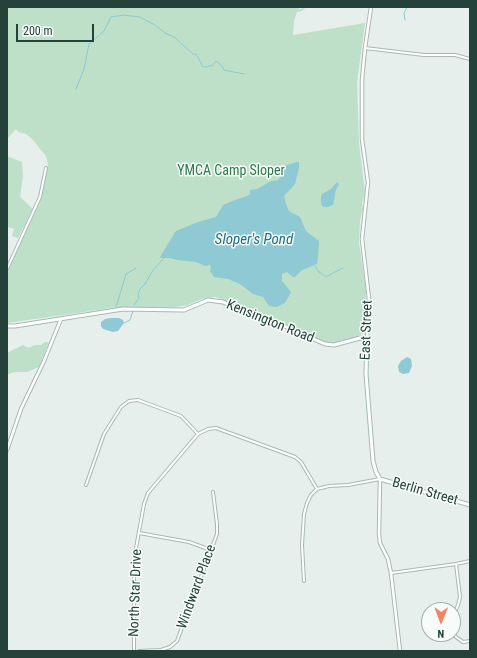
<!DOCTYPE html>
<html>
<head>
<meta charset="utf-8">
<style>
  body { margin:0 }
  #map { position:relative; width:477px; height:658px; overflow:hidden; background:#e6efeb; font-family:"Roboto Condensed",sans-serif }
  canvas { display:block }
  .frame { position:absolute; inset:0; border:8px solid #24423a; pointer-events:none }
  .north { position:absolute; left:421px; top:602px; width:40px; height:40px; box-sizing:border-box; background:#f7fbf9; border:1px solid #a3b1ad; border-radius:50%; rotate:181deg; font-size:11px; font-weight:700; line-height:16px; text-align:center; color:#24423a }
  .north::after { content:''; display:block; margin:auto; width:14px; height:18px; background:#f4845f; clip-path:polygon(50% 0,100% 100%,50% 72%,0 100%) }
  .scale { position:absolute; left:16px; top:24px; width:78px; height:18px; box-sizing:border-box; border:2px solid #24423a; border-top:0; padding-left:5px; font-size:12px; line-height:14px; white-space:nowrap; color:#24423a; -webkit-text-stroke:3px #f7fbf9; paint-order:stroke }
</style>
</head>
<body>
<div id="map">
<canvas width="477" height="658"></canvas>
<div class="frame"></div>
<div class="north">N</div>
<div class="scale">200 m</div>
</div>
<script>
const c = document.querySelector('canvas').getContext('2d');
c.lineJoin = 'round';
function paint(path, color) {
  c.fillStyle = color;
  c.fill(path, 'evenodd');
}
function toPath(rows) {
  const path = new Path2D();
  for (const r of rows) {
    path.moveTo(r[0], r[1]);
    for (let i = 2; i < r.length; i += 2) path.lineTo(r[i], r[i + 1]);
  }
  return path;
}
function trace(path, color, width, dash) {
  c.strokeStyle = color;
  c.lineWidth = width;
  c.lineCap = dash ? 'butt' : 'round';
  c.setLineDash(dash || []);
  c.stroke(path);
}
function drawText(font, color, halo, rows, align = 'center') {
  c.font = font + ' "Roboto Condensed",sans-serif';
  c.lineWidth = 3;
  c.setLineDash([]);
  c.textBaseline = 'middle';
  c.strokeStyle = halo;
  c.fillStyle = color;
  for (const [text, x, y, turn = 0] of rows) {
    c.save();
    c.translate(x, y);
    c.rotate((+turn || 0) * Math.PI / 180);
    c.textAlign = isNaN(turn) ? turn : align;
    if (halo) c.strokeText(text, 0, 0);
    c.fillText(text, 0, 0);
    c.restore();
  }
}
paint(toPath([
  [7,7,300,7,298,10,306,7,302,11,297,12,294,21,293,35,365,23,357,82,359,144,365,192,362,203,363,209,360,220,359,243,366,290,365,332,353,338,330,344,216,297,202,299,188,305,175,307,119,307,7,323,7,273,39,202,48,165,46,156,32,139,26,134,18,132,16,129,7,139],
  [7,156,22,162,23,176,20,197,33,209,18,238,12,236,14,229,8,227,7,224],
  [45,342,49,342,39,367,27,372,14,372,7,375,7,353,23,345,28,348,35,345,41,345]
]), '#bfe0c8');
paint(toPath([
  [297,162,299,162,299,168,295,184,284,196,286,204,289,211,300,217,306,231,319,241,318,258,317,264,302,270,295,277,293,277,287,272,282,274,282,281,291,292,285,303,277,307,269,306,263,297,253,294,240,284,228,279,214,277,210,271,211,267,210,265,205,266,196,262,177,260,170,258,160,258,161,255,176,231,198,222,216,217,223,205,235,200,247,196,250,194,250,190,257,189,271,181,278,180,281,177,279,170,281,167],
  [337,182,339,184,336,190,333,205,328,207,323,207,321,203,321,196,322,194,331,189],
  [111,318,119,318,123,320,124,323,118,331,113,332,103,329,101,326,101,322,105,319],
  [407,357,411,359,412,366,409,373,403,374,399,372,398,366,401,361]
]), '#8ec9d4');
trace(toPath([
  [405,20,404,13,407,7],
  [76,89,84,69,89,44,104,31,111,17,123,15,140,17,155,25,165,33,174,37,193,54,196,54,203,67,206,67,213,65,216,61,222,66,224,70,244,74],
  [315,266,319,272,325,276,328,276,333,273,343,268],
  [134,305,139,298,138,294,140,289,145,284,153,270,164,258],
  [116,307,126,274,136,268],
  [124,323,130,320,133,311]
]), '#8ec9d4', 1);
const minor = toPath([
  [365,48,424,55,455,55,470,59],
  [7,269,40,197,46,168],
  [86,485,104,434,121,407,129,401,138,400,181,416,198,434],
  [139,533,189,542,211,550],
  [391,573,456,564,470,561],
  [304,581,302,545,304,514,307,503,311,495,317,489,329,486,348,485,380,479],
  [453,616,458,605,460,597,456,564],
  [453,633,456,637,463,642,470,641],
  [134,651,134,559,144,504,148,493,198,434,208,429,216,428,295,457,301,462,317,489],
  [139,651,161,650,170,647,177,641,217,534,217,524,213,492]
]);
const tertiary = toPath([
  [367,339,369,299,362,239,368,182,362,139,362,80,365,48,371,7],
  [7,450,21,409,44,361,61,319],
  [380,479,379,534,380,543,388,559,391,573,400,651]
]);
const secondary = toPath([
  [7,326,15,326,123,309,184,310,208,300,223,302,247,313,275,322,325,344,334,345,360,338,367,339,366,374,373,461,376,472,380,479,470,505]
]);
trace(minor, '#a8b8b2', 4);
trace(tertiary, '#a8b8b2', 4.5);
trace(secondary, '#a4bbb3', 5);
trace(minor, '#fff', 2);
trace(tertiary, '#fff', 2.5);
trace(secondary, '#fff', 3);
drawText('14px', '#2d7a4b', '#f7fbf9', [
  ["YMCA Camp Sloper",231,171]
]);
drawText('14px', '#24423a', '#f7fbf9', [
  ["Kensington Road",270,322,22],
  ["East Street",367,330,-88],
  ["Berlin Street",425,492,16],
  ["Windward Place",197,587,-70],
  ["North Star Drive",136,593,-88]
]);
drawText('italic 15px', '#1c6f80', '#f7fbf9', [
  ["Sloper's Pond",254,240]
]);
</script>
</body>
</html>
